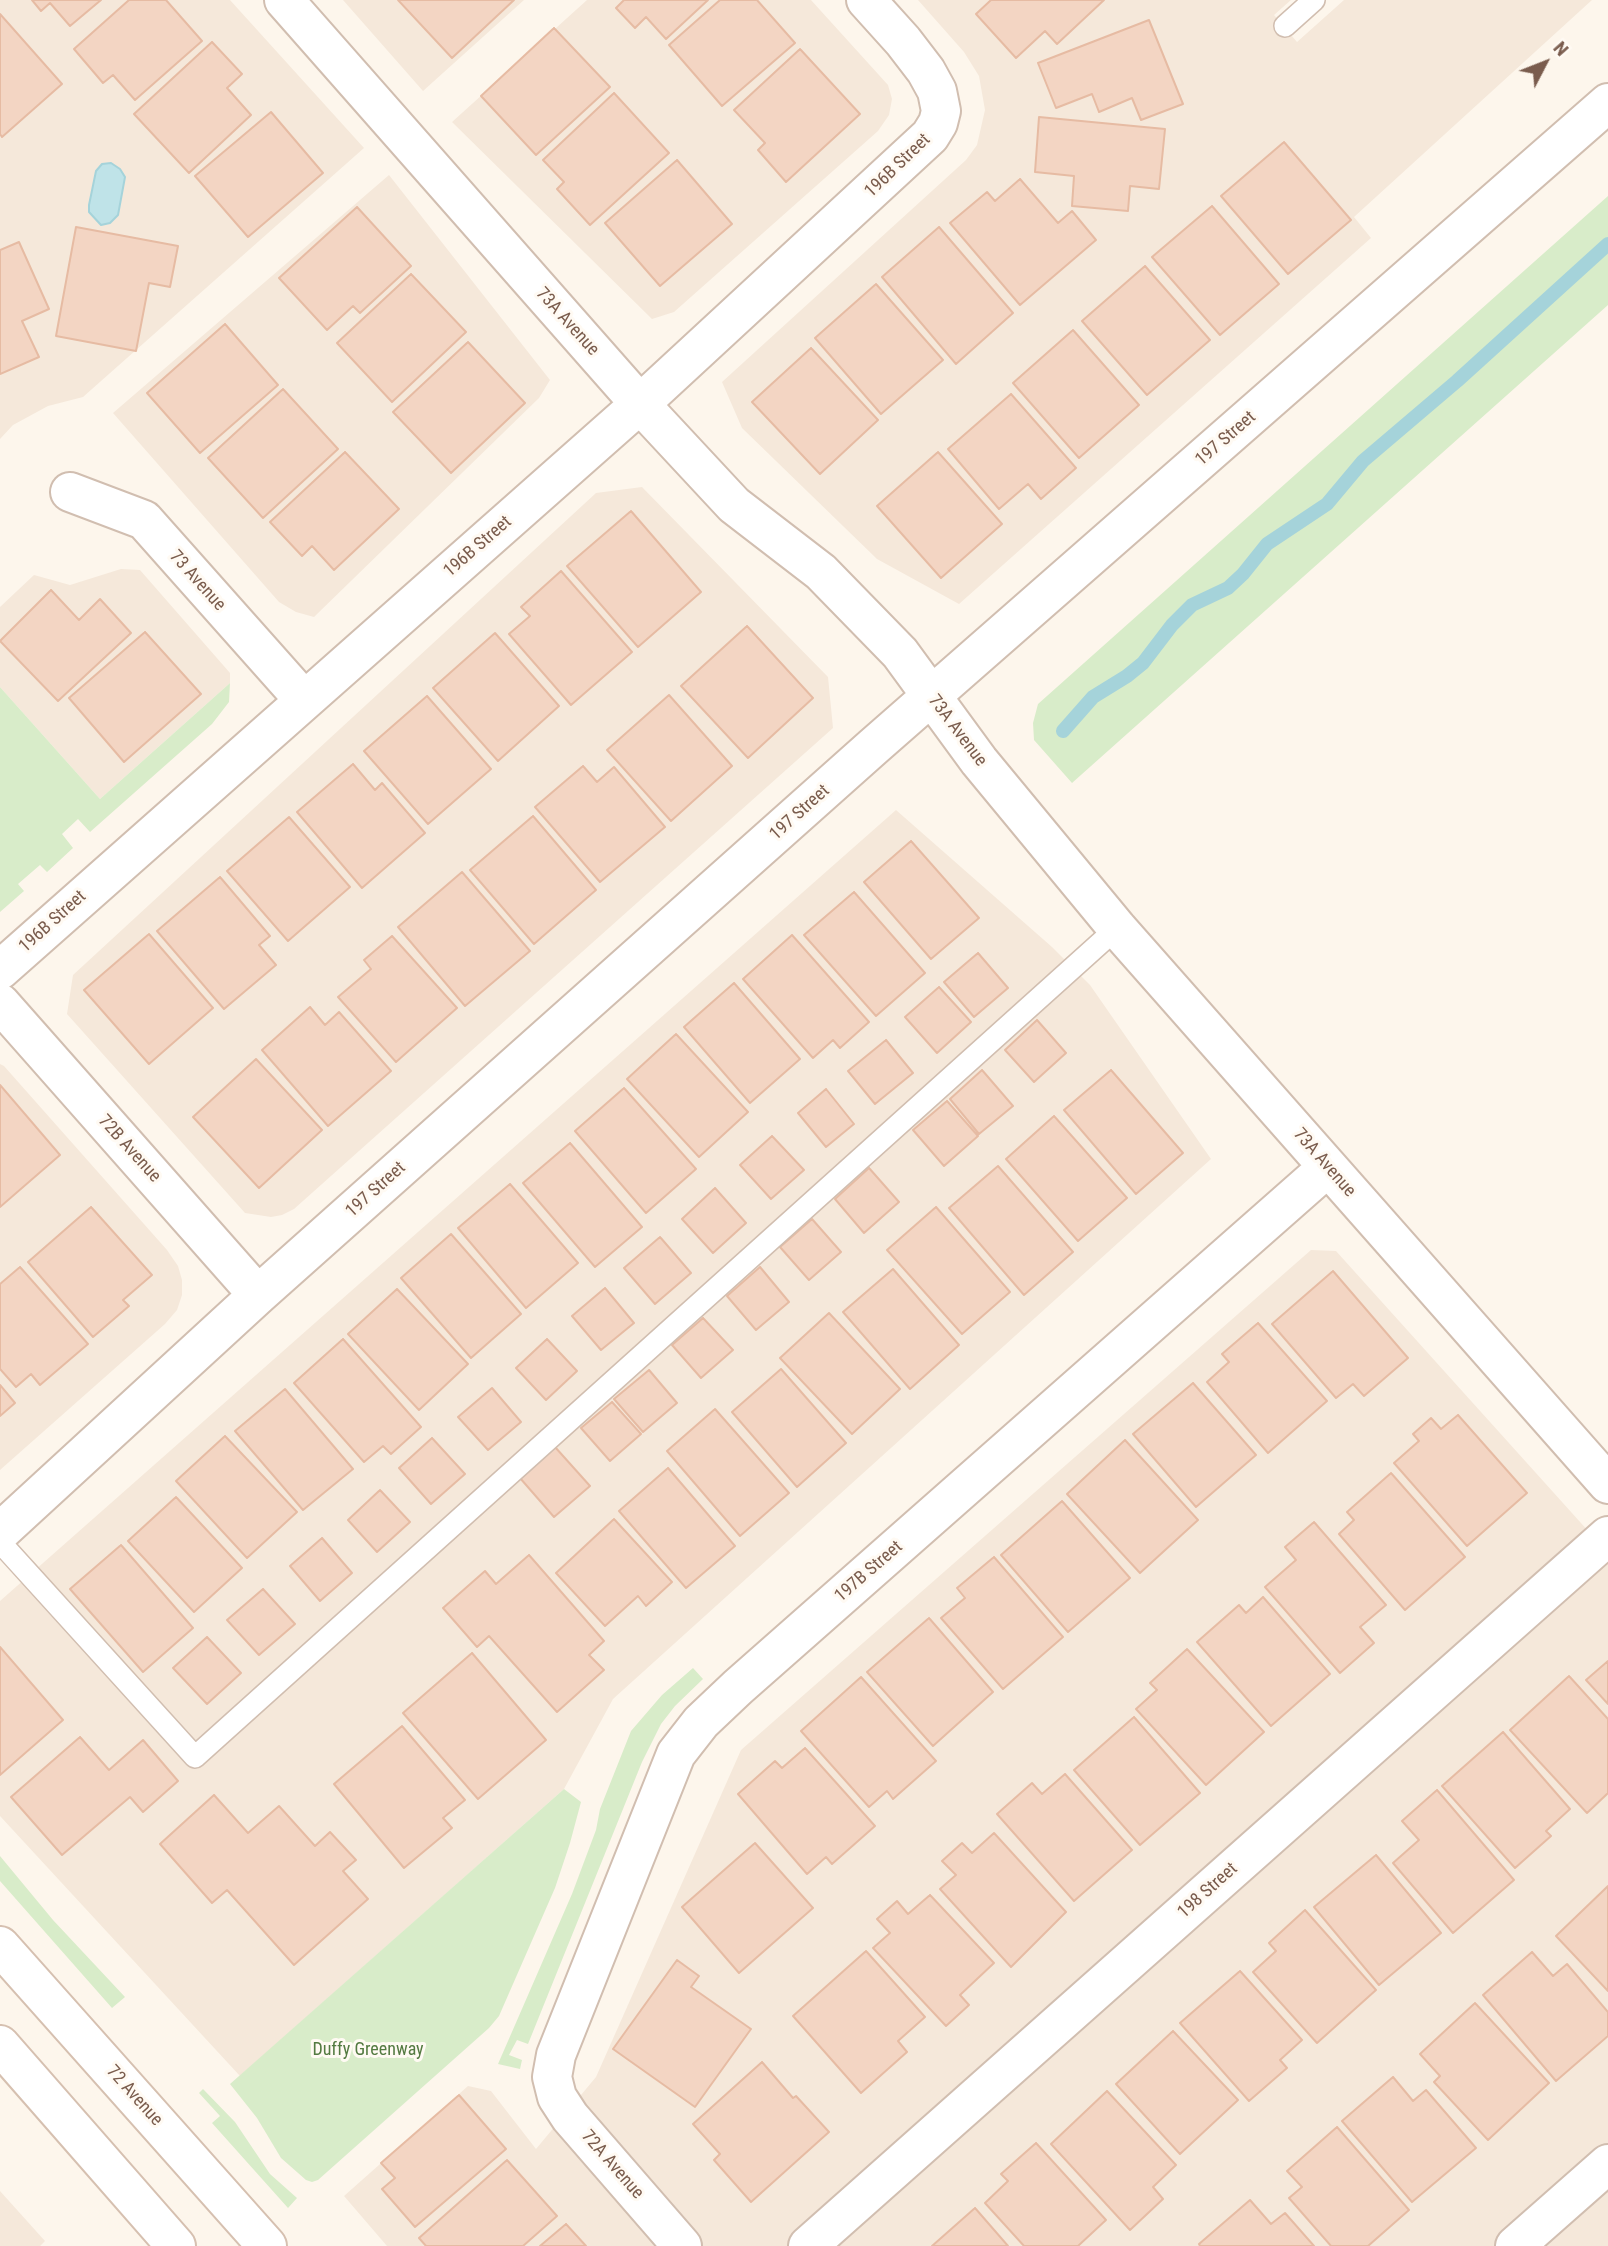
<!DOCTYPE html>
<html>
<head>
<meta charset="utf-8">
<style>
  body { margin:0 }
  #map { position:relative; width:1608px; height:2246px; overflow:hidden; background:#fdf6ec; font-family:"Roboto Condensed",sans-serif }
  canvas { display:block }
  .north { position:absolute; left:1510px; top:28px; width:70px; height:70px; -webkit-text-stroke:5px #fffaf3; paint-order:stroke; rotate:48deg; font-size:19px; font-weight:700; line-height:28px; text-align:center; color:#7a5c4d }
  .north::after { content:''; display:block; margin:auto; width:24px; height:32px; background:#7a5c4d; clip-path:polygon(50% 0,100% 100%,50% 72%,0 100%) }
</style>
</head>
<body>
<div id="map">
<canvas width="1608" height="2246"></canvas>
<div class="north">N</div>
</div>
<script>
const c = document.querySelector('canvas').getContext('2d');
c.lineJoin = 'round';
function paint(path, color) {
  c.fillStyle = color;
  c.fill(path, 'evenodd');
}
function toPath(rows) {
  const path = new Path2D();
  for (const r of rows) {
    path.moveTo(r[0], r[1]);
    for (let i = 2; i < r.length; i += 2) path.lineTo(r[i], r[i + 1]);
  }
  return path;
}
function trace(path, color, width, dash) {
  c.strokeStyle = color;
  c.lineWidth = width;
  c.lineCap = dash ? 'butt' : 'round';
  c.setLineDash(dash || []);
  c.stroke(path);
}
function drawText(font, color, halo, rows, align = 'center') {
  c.font = font + ' "Roboto Condensed",sans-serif';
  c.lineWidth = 6;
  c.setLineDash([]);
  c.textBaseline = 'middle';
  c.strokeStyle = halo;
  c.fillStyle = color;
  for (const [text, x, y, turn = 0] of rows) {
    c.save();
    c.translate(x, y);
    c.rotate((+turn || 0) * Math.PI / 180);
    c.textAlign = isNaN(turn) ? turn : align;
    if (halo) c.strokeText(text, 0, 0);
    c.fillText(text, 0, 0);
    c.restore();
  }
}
paint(toPath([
  [0,0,230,0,364,148,83,397,48,406,13,425,0,439],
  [343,0,524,0,423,91],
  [587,0,811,0,888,85,892,99,889,115,878,131,674,312,652,319,452,122],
  [918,0,1291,0,1274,15,1297,42,1344,0,1592,0,1354,217,1371,238,959,604,877,559,742,428,722,382,966,160,977,145,985,110,979,76,964,52],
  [389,175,550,380,539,398,314,617,296,612,279,602,113,413],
  [642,487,828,677,833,728,294,1209,282,1215,271,1217,245,1213,67,1014,73,975,596,493],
  [121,569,140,570,230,673,230,683,100,799,0,687,0,607,34,575,70,585],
  [896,810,1052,947,1090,985,1211,1159,613,1699,564,1789,240,2076,0,1816,0,1601],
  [0,1064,4,1066,167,1250,178,1266,182,1280,182,1295,177,1310,165,1324,0,1470],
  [1311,1250,1336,1251,1608,1553,1608,2246,387,2246,344,2196,468,2086,491,2091,536,2149,596,2077,741,1750],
  [0,2191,45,2241,40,2246,0,2246]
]), '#f5e8da');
paint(toPath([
  [1608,196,1608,305,1072,783,1034,740,1033,723,1038,704],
  [230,683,229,702,212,724,90,832,78,819,62,834,73,848,47,872,40,865,18,884,24,891,0,912,0,687,100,799],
  [693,1668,703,1679,675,1706,661,1724,642,1762,528,2044,517,2040,509,2055,522,2060,520,2069,498,2064,572,1894,596,1830,600,1809,631,1731,662,1695],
  [564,1789,581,1802,570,1843,555,1888,499,2016,489,2028,318,2180,312,2182,306,2180,281,2158,257,2118,230,2084],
  [0,1856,53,1920,125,1997,112,2008,0,1881],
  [203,2089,235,2122,270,2174,297,2198,288,2208,212,2123,220,2116,199,2093]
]), '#d8ecc9');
const water = toPath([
  [111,163,120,169,125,177,118,215,110,223,101,225,89,212,89,205,96,171,102,164,111,163]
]);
paint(water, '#bfe3e8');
trace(water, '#a5d3da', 2);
trace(toPath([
  [1063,731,1093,697,1127,676,1143,663,1172,625,1192,605,1228,588,1243,574,1267,544,1327,504,1363,461,1457,381,1608,244]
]), '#a5d3da', 14);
const building = toPath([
  [32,0,101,0,70,26,50,3,41,11,32,0],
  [129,0,166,0,202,41,135,100,113,75,103,83,74,49,129,0],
  [398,0,514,0,452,58,398,0],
  [624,0,708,0,666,39,646,17,635,28,616,8,624,0],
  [720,0,757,0,795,43,722,106,669,45,720,0],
  [991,0,1104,0,1057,44,1045,31,1016,58,976,14,991,0],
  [0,14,62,84,2,137,0,134,0,14],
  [1149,20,1183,104,1141,120,1132,98,1099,112,1092,94,1056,108,1038,63,1149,20],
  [554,28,610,87,536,155,481,96,554,28],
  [212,42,242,74,227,88,251,115,189,173,134,114,212,42],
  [800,49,860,114,786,182,758,150,765,143,734,110,800,49],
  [614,93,669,153,590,225,557,189,564,182,543,160,614,93],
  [271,112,323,173,248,237,195,176,271,112],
  [1039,117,1165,129,1159,189,1130,186,1128,211,1072,206,1074,176,1035,172,1039,117],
  [1284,142,1351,220,1288,274,1221,196,1284,142],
  [677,160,732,224,660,286,605,223,677,160],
  [1020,179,1058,223,1072,211,1096,240,1020,305,950,223,987,192,995,201,1020,179],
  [1212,206,1279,284,1220,335,1152,257,1212,206],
  [357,207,411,266,360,313,353,306,327,330,279,278,357,207],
  [76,227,178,246,170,287,149,283,136,351,56,336,76,227],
  [939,227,1013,313,956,364,882,277,939,227],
  [19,242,49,309,22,321,39,357,0,374,0,250,19,242],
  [1145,266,1210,340,1147,395,1082,321,1145,266],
  [411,274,466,332,392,402,337,343,411,274],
  [876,284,943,360,881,414,815,338,876,284],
  [225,324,278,385,200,453,147,393,225,324],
  [1073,330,1139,405,1079,458,1013,383,1073,330],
  [468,342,525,403,451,473,393,412,468,342],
  [811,348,878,420,820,474,752,402,811,348],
  [283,389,338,449,263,518,208,458,283,389],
  [1011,394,1076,468,1041,499,1028,484,999,509,948,449,1011,394],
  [345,452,399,509,334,570,312,546,302,556,270,522,345,452],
  [938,452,1002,524,941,578,877,506,938,452],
  [631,511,701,592,638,647,567,566,631,511],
  [561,571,632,652,571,705,509,634,530,616,521,607,561,571],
  [51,590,79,620,100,599,131,633,58,701,0,641,51,590],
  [747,626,813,698,748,758,681,686,747,626],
  [145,632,201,694,124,762,69,698,145,632],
  [495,633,559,706,498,761,433,688,495,633],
  [669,695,732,766,671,821,607,750,669,695],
  [427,696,491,769,428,824,364,751,427,696],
  [353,764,375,790,382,783,425,833,362,888,297,812,353,764],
  [583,766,597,782,614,767,665,827,600,882,535,807,583,766],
  [533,816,596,890,534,944,470,870,533,816],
  [289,817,350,887,288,941,227,871,289,817],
  [911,841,979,918,931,959,864,882,911,841],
  [462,872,530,951,465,1006,398,927,462,872],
  [220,877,270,936,259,945,276,965,224,1009,157,931,220,877],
  [854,892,925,973,876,1016,804,935,854,892],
  [149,934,213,1008,149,1064,84,990,149,934],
  [792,935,869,1022,840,1048,833,1040,813,1058,743,979,792,935],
  [392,936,457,1008,396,1062,338,997,371,969,364,960,392,936],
  [978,953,1008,988,974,1017,944,982,978,953],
  [734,983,800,1059,750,1103,684,1027,734,983],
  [939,987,971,1022,937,1053,905,1017,939,987],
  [310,1007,325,1025,339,1012,391,1071,328,1126,262,1050,310,1007],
  [1037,1020,1066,1053,1034,1082,1005,1050,1037,1020],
  [676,1034,748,1112,699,1157,627,1079,676,1034],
  [886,1040,913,1073,875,1104,848,1071,886,1040],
  [256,1059,322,1130,259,1188,193,1117,256,1059],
  [982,1070,1013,1106,979,1134,950,1099,982,1070],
  [1111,1070,1183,1153,1136,1194,1064,1110,1111,1070],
  [0,1085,60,1155,0,1207,0,1085],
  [624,1088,696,1169,646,1213,575,1131,624,1088],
  [826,1089,854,1124,826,1147,798,1113,826,1089],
  [947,1101,978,1136,944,1166,913,1130,947,1101],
  [1054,1116,1127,1198,1078,1241,1006,1159,1054,1116],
  [772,1136,804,1170,771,1199,740,1165,772,1136],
  [570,1143,642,1227,595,1267,523,1183,570,1143],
  [998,1166,1073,1252,1024,1295,949,1208,998,1166],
  [869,1168,899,1202,864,1233,835,1199,869,1168],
  [510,1184,578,1263,526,1308,458,1228,510,1184],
  [715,1188,746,1223,713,1253,682,1219,715,1188],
  [91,1207,152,1275,123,1300,129,1306,93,1337,28,1262,91,1207],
  [936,1207,1010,1292,962,1334,887,1250,936,1207],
  [812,1219,841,1252,809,1280,780,1247,812,1219],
  [451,1234,521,1314,471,1358,401,1278,451,1234],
  [660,1237,691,1273,655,1304,624,1268,660,1237],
  [20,1267,88,1344,40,1385,31,1374,16,1387,0,1369,0,1284,20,1267],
  [760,1267,789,1302,756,1330,727,1296,760,1267],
  [893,1269,959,1345,910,1389,843,1312,893,1269],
  [1333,1271,1408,1358,1364,1396,1353,1384,1336,1398,1272,1324,1333,1271],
  [605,1288,634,1323,601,1350,572,1316,605,1288],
  [397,1289,468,1364,419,1410,348,1334,397,1289],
  [829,1313,900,1389,852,1434,780,1358,829,1313],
  [703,1318,733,1350,701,1378,672,1345,703,1318],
  [1258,1323,1327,1401,1268,1453,1207,1382,1229,1362,1222,1354,1258,1323],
  [343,1339,421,1427,391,1454,383,1446,364,1462,294,1383,343,1339],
  [547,1339,577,1371,546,1400,516,1368,547,1339],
  [781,1369,846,1443,797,1487,732,1412,781,1369],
  [649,1370,677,1403,643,1432,614,1399,649,1370],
  [1193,1383,1256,1455,1196,1507,1133,1434,1193,1383],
  [0,1385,15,1403,0,1416,0,1385],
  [492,1388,521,1422,488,1450,458,1417,492,1388],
  [285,1389,353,1469,303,1510,235,1431,285,1389],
  [612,1402,641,1434,610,1461,581,1428,612,1402],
  [715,1409,789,1493,740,1536,667,1451,715,1409],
  [1458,1415,1527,1493,1467,1546,1394,1463,1419,1441,1413,1434,1431,1418,1441,1429,1458,1415],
  [225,1436,297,1512,247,1558,176,1481,225,1436],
  [432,1438,465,1474,431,1504,399,1468,432,1438],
  [1125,1440,1198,1520,1140,1573,1067,1494,1125,1440],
  [555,1447,590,1486,554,1517,520,1478,555,1447],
  [668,1468,735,1546,686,1588,619,1511,668,1468],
  [1391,1473,1465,1557,1405,1610,1339,1534,1354,1520,1347,1512,1391,1473],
  [380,1490,410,1522,377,1552,348,1520,380,1490],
  [176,1497,242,1568,194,1612,128,1541,176,1497],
  [1062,1501,1130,1578,1068,1632,1001,1555,1062,1501],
  [614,1519,672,1582,646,1606,638,1596,605,1626,556,1573,614,1519],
  [1314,1522,1386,1605,1360,1627,1374,1643,1340,1673,1265,1587,1296,1560,1285,1547,1314,1522],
  [322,1538,352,1573,320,1601,290,1566,322,1538],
  [121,1545,193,1628,143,1672,70,1589,121,1545],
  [529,1555,604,1641,589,1655,604,1670,557,1712,489,1636,477,1647,443,1608,485,1571,496,1584,529,1555],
  [994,1557,1063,1637,1003,1689,941,1618,965,1598,957,1588,994,1557],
  [263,1589,295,1624,259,1655,227,1620,263,1589],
  [1263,1597,1330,1674,1271,1726,1197,1642,1239,1605,1246,1613,1263,1597],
  [929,1618,993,1692,933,1746,867,1672,929,1618],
  [207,1637,241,1673,207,1704,173,1668,207,1637],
  [0,1647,63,1720,0,1775,0,1647],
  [1187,1649,1264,1732,1206,1785,1136,1709,1157,1690,1150,1683,1187,1649],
  [472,1653,546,1740,478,1799,403,1713,472,1653],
  [1608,1661,1608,1704,1586,1680,1608,1661],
  [1569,1676,1608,1719,1608,1793,1587,1813,1510,1730,1569,1676],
  [861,1677,936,1761,893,1799,887,1791,869,1807,801,1731,861,1677],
  [1134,1717,1200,1793,1140,1845,1074,1770,1134,1717],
  [402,1726,465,1800,443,1818,452,1828,404,1868,334,1784,402,1726],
  [1503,1732,1570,1809,1546,1831,1551,1836,1515,1868,1442,1786,1503,1732],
  [80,1737,109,1770,143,1740,178,1781,143,1812,130,1797,62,1855,11,1797,80,1737],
  [805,1748,875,1826,832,1864,826,1857,807,1874,738,1794,775,1761,782,1768,805,1748],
  [1065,1774,1132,1850,1074,1901,997,1814,1032,1783,1042,1794,1065,1774],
  [1437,1790,1514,1880,1453,1933,1393,1863,1419,1840,1402,1821,1437,1790],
  [214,1795,248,1833,279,1806,315,1846,330,1832,356,1860,343,1871,368,1899,294,1965,227,1890,212,1903,160,1844,214,1795],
  [994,1833,1066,1912,1011,1967,940,1889,956,1875,942,1861,962,1843,972,1853,994,1833],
  [755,1843,813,1908,739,1973,682,1907,755,1843],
  [1376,1855,1441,1933,1379,1985,1314,1907,1376,1855],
  [1608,1886,1608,1991,1556,1936,1608,1886],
  [930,1895,994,1963,960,1995,969,2005,946,2026,873,1948,890,1933,877,1919,897,1901,908,1914,930,1895],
  [1305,1910,1376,1990,1317,2043,1253,1972,1276,1951,1269,1943,1305,1910],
  [866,1951,925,2017,898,2041,907,2052,861,2093,793,2016,866,1951],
  [1532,1952,1553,1976,1567,1964,1608,2012,1608,2036,1556,2081,1483,1995,1532,1952],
  [677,1960,699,1976,691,1987,751,2029,695,2107,613,2049,677,1960],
  [1240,1971,1302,2040,1280,2060,1287,2068,1249,2101,1180,2023,1240,1971],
  [1475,2003,1549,2083,1488,2140,1434,2082,1440,2076,1420,2054,1475,2003],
  [1173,2031,1238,2100,1180,2154,1116,2084,1173,2031],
  [762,2062,793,2098,796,2096,829,2132,751,2202,714,2160,720,2154,693,2124,762,2062],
  [1393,2077,1413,2101,1426,2090,1476,2148,1412,2202,1342,2121,1393,2077],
  [1107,2091,1176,2165,1153,2187,1163,2199,1130,2230,1051,2144,1107,2091],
  [459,2095,506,2149,415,2227,382,2189,395,2178,381,2163,459,2095],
  [1337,2127,1409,2210,1368,2246,1331,2246,1289,2198,1302,2187,1287,2171,1337,2127],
  [1036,2143,1106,2220,1078,2246,1024,2246,985,2203,1008,2181,1001,2174,1036,2143],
  [507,2160,557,2216,523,2246,426,2246,419,2238,507,2160],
  [1250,2200,1271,2224,1285,2213,1314,2246,1200,2246,1199,2244,1250,2200],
  [975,2208,1008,2246,932,2246,975,2208],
  [566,2224,586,2246,540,2246,566,2224]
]);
paint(building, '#f3d5c3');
trace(building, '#e6bba3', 2);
const service = toPath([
  [1285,26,1314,0],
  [0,1542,195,1757,1117,928]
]);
const minor = toPath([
  [284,0,640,404,734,505,821,572,900,653,979,761,1117,928,1608,1484],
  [70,492,144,520,304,700],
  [0,970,640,404,930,136,938,123,941,111,937,91,926,71,903,41,866,0],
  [0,1003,258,1295],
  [0,1532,258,1295,873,747,1608,103],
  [682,2246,570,2117,557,2097,552,2077,556,2055,676,1754,701,1722,738,1687,1328,1167],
  [808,2246,1608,1536],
  [1515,2246,1608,2164]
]);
const secondary = toPath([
  [0,1946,267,2246],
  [0,2045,176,2246]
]);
trace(service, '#d1beb0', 24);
trace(minor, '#d1beb0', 42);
trace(secondary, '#d6c0b0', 42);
trace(service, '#fff', 21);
trace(minor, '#fff', 38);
trace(secondary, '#fff', 38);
drawText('18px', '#7a5c4d', '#fffaf3', [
  ["196B Street",898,166,-44],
  ["73A Avenue",567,322,48],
  ["197 Street",1226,439,-41],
  ["196B Street",478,547,-41],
  ["73 Avenue",197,581,48],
  ["73A Avenue",957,731,53],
  ["197 Street",800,813,-42],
  ["196B Street",53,922,-42],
  ["72B Avenue",129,1149,48],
  ["73A Avenue",1324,1163,49],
  ["197 Street",376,1190,-42],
  ["197B Street",869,1572,-41],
  ["198 Street",1208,1891,-42],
  ["72 Avenue",134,2096,48],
  ["72A Avenue",612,2165,49]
]);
drawText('18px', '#537a41', '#fffaf3', [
  ["Duffy Greenway",368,2050]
]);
</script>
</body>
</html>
